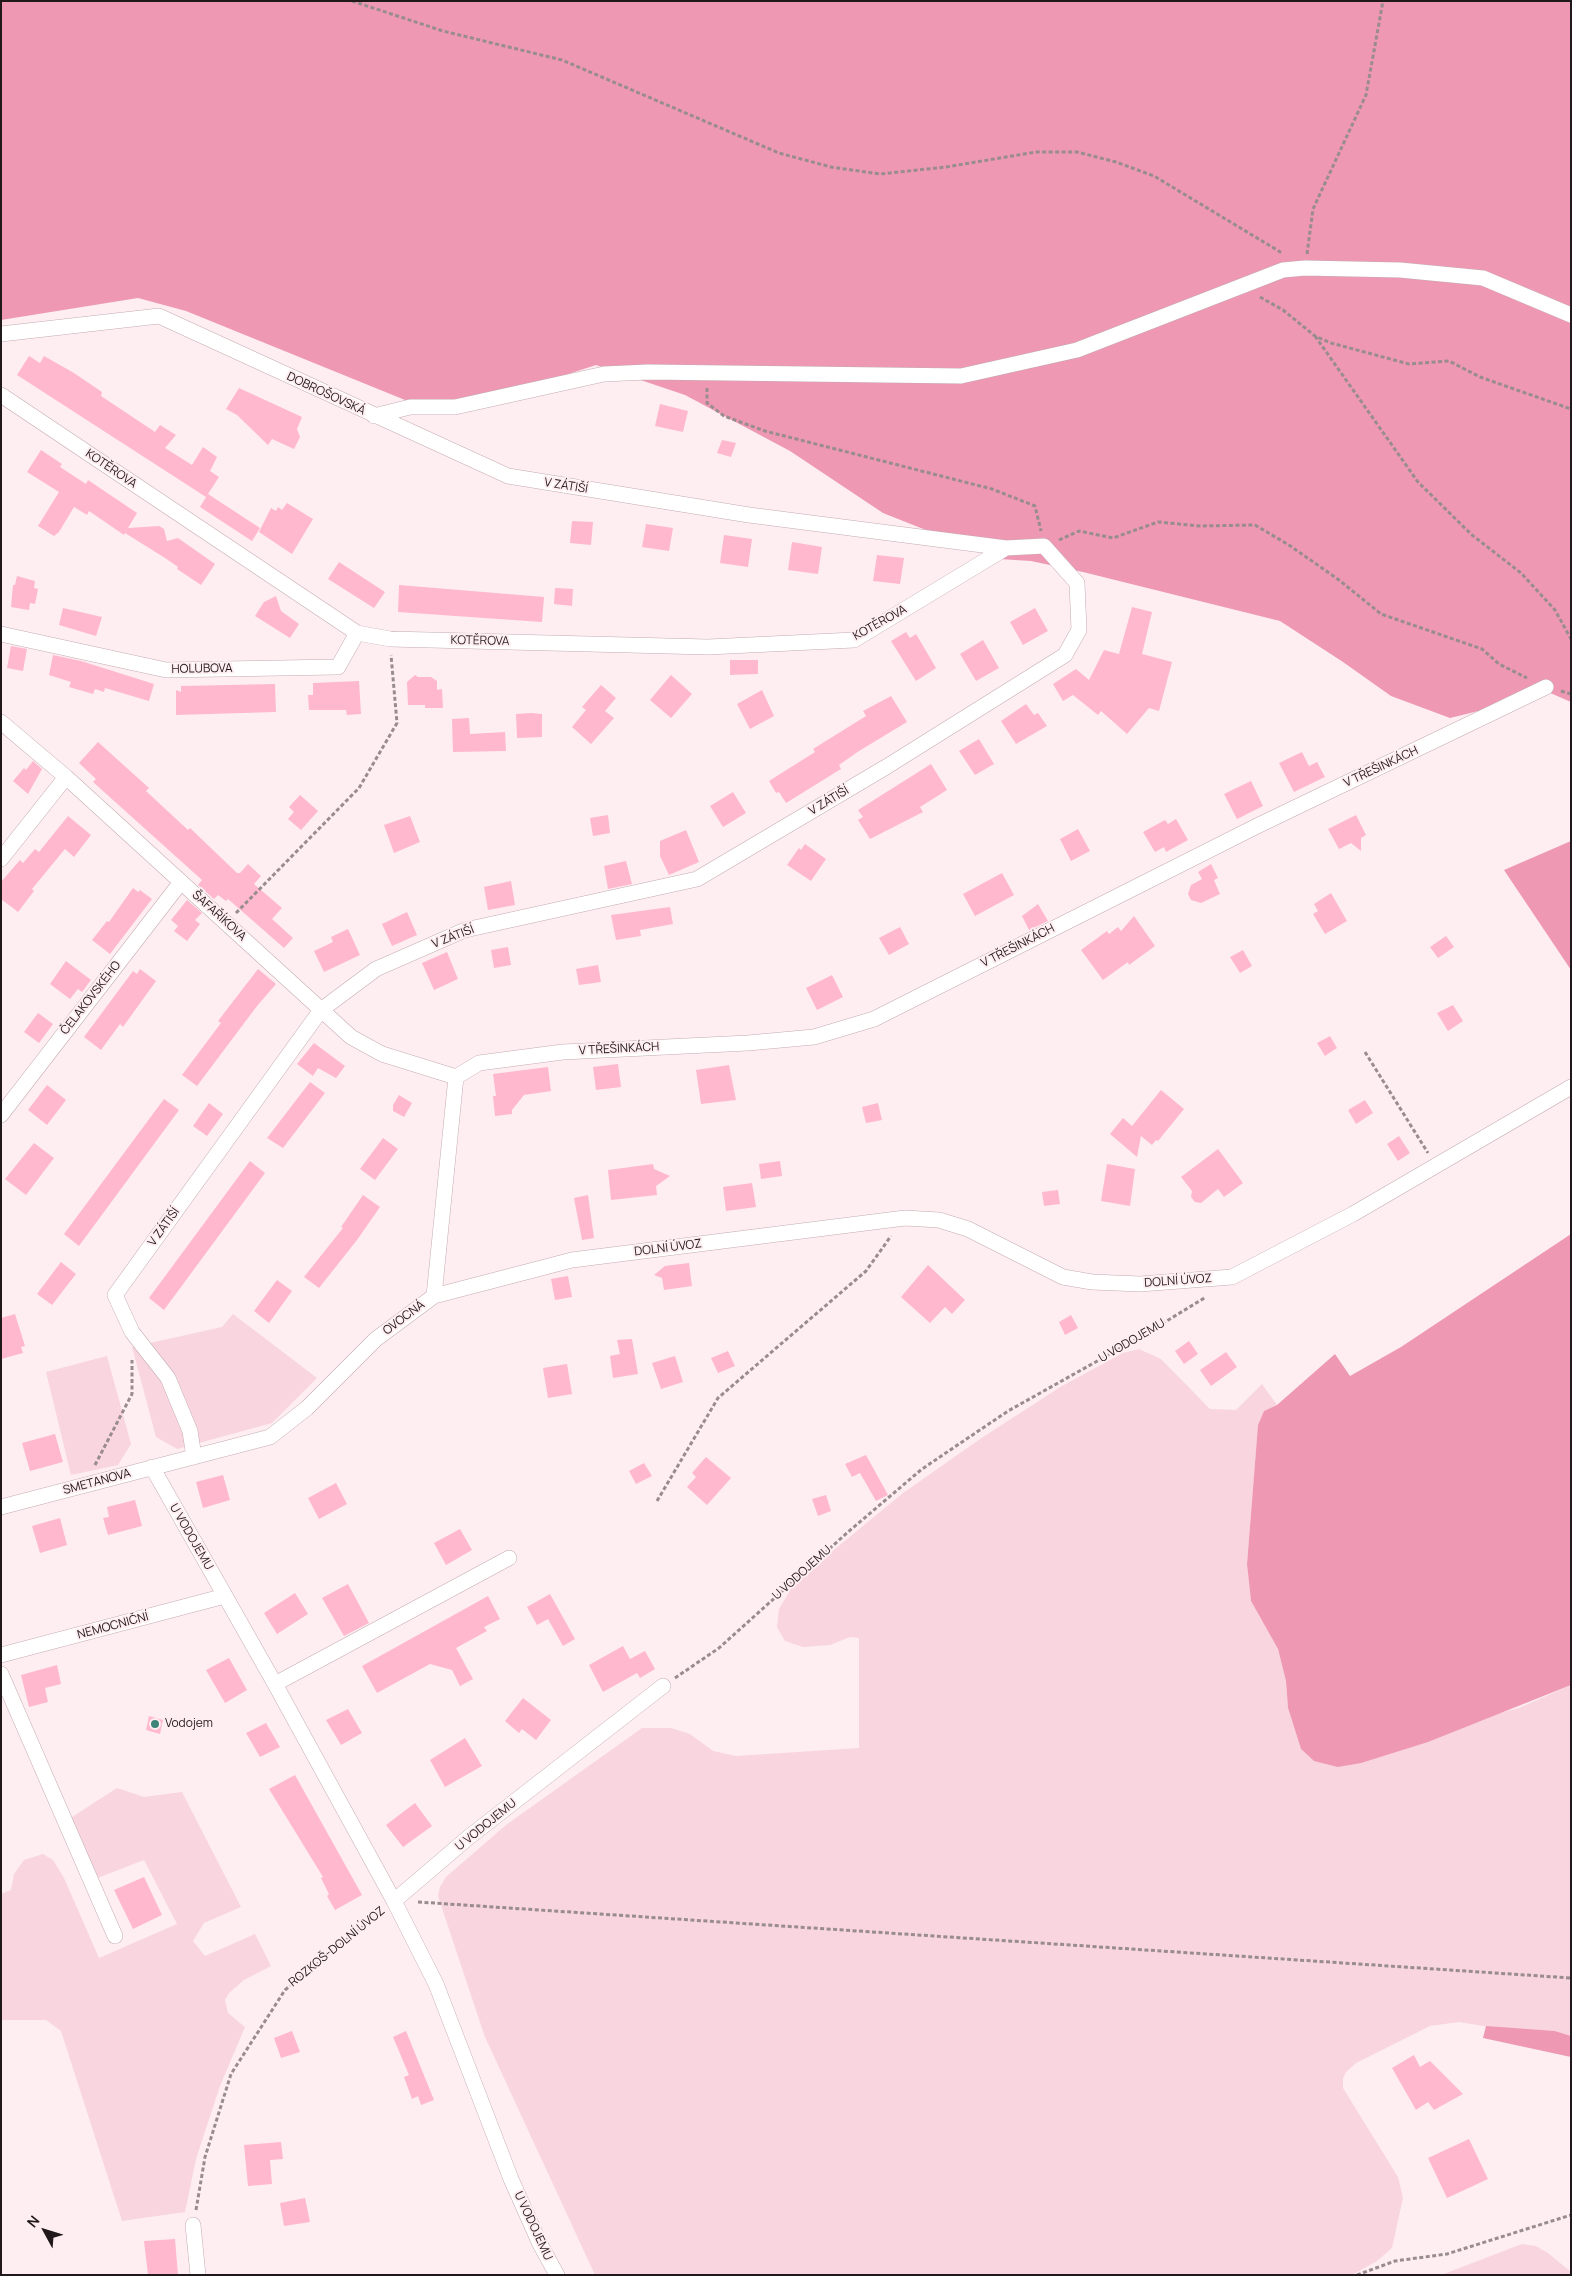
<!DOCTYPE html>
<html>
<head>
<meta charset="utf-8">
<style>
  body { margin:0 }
  #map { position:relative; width:1572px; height:2276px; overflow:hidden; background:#feeef2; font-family:Manrope,sans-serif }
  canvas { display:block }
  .frame { position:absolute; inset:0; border:2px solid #21181b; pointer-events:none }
  .north { position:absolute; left:20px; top:2206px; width:50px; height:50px; -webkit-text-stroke:4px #feeef2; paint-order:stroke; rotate:309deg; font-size:14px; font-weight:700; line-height:20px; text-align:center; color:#21181b }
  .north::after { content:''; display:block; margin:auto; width:18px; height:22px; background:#21181b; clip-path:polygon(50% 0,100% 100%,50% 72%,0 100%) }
</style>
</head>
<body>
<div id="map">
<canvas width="1572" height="2276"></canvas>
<div class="frame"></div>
<div class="north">N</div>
</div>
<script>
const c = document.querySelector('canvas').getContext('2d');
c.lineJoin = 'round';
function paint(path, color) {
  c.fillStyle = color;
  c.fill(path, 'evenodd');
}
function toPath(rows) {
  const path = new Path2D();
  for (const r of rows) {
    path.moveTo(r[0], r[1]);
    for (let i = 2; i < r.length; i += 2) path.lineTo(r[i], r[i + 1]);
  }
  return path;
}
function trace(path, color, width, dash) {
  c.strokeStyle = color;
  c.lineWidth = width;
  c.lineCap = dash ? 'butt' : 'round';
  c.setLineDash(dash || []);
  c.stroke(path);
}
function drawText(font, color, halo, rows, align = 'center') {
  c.font = font + ' Manrope,sans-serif';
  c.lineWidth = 4;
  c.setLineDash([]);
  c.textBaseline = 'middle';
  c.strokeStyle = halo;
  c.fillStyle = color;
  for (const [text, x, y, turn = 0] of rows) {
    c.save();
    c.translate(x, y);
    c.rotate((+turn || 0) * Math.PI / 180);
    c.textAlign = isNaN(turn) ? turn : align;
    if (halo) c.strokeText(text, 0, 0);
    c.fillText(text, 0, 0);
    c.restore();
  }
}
paint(toPath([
  [233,1314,317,1378,272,1423,177,1449,156,1437,132,1347,222,1327],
  [1139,1349,1161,1359,1210,1409,1236,1410,1262,1384,1277,1405,1264,1411,1258,1425,1247,1564,1251,1601,1278,1649,1286,1681,1288,1708,1301,1749,1314,1761,1519,1708,1571,1685,1571,2036,1555,2031,1496,2028,1459,2022,1430,2026,1356,2063,1346,2072,1343,2079,1343,2088,1398,2177,1403,2198,1392,2248,1377,2261,1352,2275,595,2275,485,2037,438,1896,440,1887,446,1877,506,1825,642,1728,671,1728,690,1734,713,1751,736,1756,859,1748,859,1638,850,1637,830,1645,803,1647,785,1641,777,1627,779,1609,795,1582,903,1493,983,1437,1062,1386,1123,1353],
  [107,1356,131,1444,118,1465,71,1475,46,1372],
  [117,1788,144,1797,182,1792,241,1907,204,1923,193,1941,205,1956,255,1934,271,1966,244,1980,229,1993,225,2000,228,2013,245,2027,220,2086,196,2159,185,2212,122,2221,61,2031,46,2020,1,2020,1,1894,11,1890,14,1874,24,1860,43,1854,53,1860,64,1878,99,1958,177,1924,144,1860,95,1879,69,1819],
  [1522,2244,1536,2246,1548,2253,1571,2272,1571,2275,1441,2275]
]), '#f8d5df');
paint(toPath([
  [1,1,1571,1,1571,702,1548,692,1539,696,1450,718,1391,696,1343,662,1280,621,1083,572,1031,561,999,559,883,513,790,451,685,395,596,365,442,415,186,311,138,298,1,320],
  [1571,841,1571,970,1504,870],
  [1571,1234,1571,1685,1428,1742,1361,1763,1338,1767,1314,1761,1301,1749,1288,1708,1286,1681,1278,1649,1251,1601,1247,1564,1258,1425,1264,1411,1277,1405,1335,1354,1350,1376,1401,1347],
  [1486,2026,1555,2031,1571,2036,1571,2057,1483,2038]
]), '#ee98b4');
paint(toPath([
  [29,356,40,363,44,356,74,373,102,392,101,396,155,432,160,425,176,435,165,448,192,465,203,447,217,457,210,471,219,477,206,497,17,375],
  [239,388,302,417,297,429,300,437,294,449,272,439,268,445,237,415,226,409],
  [660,404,688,411,683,432,655,426],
  [722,440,736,443,731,457,717,453],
  [41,450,62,464,60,467,86,484,88,480,137,513,128,528,159,526,164,529,167,541,178,538,215,564,201,585,177,569,178,567,165,558,125,533,124,535,89,511,87,515,74,507,59,532,54,536,38,526,59,492,27,472],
  [208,494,260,528,252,541,200,507],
  [287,503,313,519,292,554,259,532,271,508,276,511,278,507,282,510],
  [572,521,593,522,591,545,570,543],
  [646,524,673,528,669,551,642,547],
  [724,535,752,539,748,567,720,563],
  [792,542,822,547,818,574,788,570],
  [877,555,904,558,900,584,873,581],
  [339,562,385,592,374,608,328,579],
  [17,576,35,581,34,588,38,589,35,604,30,603,29,610,11,607,13,585,15,585],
  [399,585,544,597,542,622,398,612],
  [555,588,573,589,572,606,554,604],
  [276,596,281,611,299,624,290,638,255,616,264,602],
  [1132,607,1152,612,1142,654,1172,662,1159,711,1149,708,1127,734,1101,711,1098,715,1073,695,1063,701,1053,684,1076,669,1089,680,1104,650,1119,654],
  [63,608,102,617,96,636,59,625],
  [1035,608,1048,631,1023,645,1010,622],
  [906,632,910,638,916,634,936,668,916,681,891,641],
  [983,640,999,668,976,681,960,654],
  [11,646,27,649,23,671,7,668],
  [53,655,81,661,154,684,149,701,105,688,104,692,95,689,93,694,69,687,71,682,49,675],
  [730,660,758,660,758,674,730,675],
  [415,675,418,677,431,677,437,681,437,690,442,689,443,708,425,708,425,705,408,705,407,682],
  [671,675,692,694,671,718,650,700],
  [359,681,361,714,347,715,346,710,309,710,308,695,313,695,313,683],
  [275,684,276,712,176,715,176,690,181,692,181,686],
  [601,685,616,698,605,711,614,718,591,744,572,727,586,710,582,707],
  [762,690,774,716,750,729,737,704],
  [891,696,907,722,859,751,839,765,841,769,786,803,779,792,776,793,769,781,815,752,813,749,866,716,863,711],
  [1026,704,1034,715,1038,713,1047,726,1016,744,1001,721],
  [531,713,542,714,542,737,517,738,516,714],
  [469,718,470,734,505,732,506,751,453,752,452,719],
  [979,739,994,764,975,775,959,751],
  [98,742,149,788,146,791,188,830,190,828,237,873,240,873,248,864,261,876,254,884,282,908,272,919,293,938,284,948,228,899,226,901,218,895,214,899,198,885,202,880,93,782,96,779,79,763],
  [1302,752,1309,766,1317,762,1325,777,1294,792,1279,763],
  [33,761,42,769,28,794,13,781,24,768,26,770],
  [931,764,947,790,920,807,923,812,870,839,858,820,863,817,858,810],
  [1251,781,1263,806,1237,819,1224,794],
  [733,792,746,813,723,827,710,806],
  [300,795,318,811,301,830,288,819,294,812,289,807],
  [608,815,610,833,593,836,590,818],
  [1356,815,1366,835,1361,838,1361,851,1351,843,1339,849,1328,829],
  [68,816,91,835,74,857,65,849,32,889,34,891,18,912,1,899,1,882,20,860,23,863,35,849,39,852],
  [410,816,420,842,394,853,384,825],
  [1176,819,1188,840,1166,852,1164,847,1155,852,1143,832,1165,820,1168,824],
  [1078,829,1090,851,1071,861,1060,839],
  [686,830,699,862,669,875,660,856,660,841],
  [805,844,826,859,811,881,787,865,799,848,801,850],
  [626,861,632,884,608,889,604,866],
  [1211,864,1218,878,1214,880,1220,894,1201,903,1191,900,1188,894,1191,885,1202,879,1198,872],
  [1002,873,1014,895,975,916,963,894],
  [511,881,515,905,488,910,484,887],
  [133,888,138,892,140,890,152,899,110,954,92,940,107,921,109,922],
  [1331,893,1347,921,1325,934,1313,914,1318,911,1314,904],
  [187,900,202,913,195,920,200,924,187,941,174,931,178,926,171,920],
  [1038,904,1048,921,1029,930,1022,916],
  [670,907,673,924,640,930,641,936,616,940,611,915],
  [407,912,417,935,392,946,382,924],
  [1134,916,1155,946,1129,965,1128,962,1103,980,1081,950,1107,931,1109,934,1118,927,1121,931],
  [900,927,909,944,889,955,879,938],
  [348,929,360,955,324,972,314,951,333,942,331,937],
  [1446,936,1454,947,1438,958,1430,947],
  [508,947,511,965,494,968,491,950],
  [1243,950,1252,966,1240,973,1230,957],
  [447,952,458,979,434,990,422,963],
  [66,961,91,980,82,992,78,989,70,999,50,984],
  [598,965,601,982,579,985,576,969],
  [140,969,156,981,123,1027,120,1024,101,1050,84,1037,133,971,137,974],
  [258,969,276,984,257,1006,197,1086,182,1075,221,1023,218,1021],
  [832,975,843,997,817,1010,806,988],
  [1453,1005,1463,1021,1448,1031,1437,1013],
  [38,1013,53,1024,39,1043,24,1032],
  [1330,1036,1337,1048,1325,1056,1317,1043],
  [314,1043,345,1066,336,1078,318,1068,313,1076,297,1064],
  [618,1064,621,1087,596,1090,593,1067],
  [729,1065,736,1100,701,1104,696,1070],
  [548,1067,551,1091,524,1095,512,1110,512,1114,495,1116,493,1096,496,1096,493,1074],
  [310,1082,325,1093,283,1148,267,1138],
  [47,1085,66,1100,47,1125,28,1110],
  [1161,1090,1184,1109,1158,1141,1156,1140,1152,1145,1141,1136,1137,1157,1110,1134,1123,1118,1132,1126],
  [399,1095,412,1103,404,1117,393,1111,393,1105],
  [164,1099,179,1110,79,1246,64,1234],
  [1365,1100,1373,1113,1356,1124,1348,1110],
  [209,1103,223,1114,207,1136,193,1126],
  [878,1103,882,1120,866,1123,862,1107],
  [1399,1136,1410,1153,1398,1161,1387,1144],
  [383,1138,398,1149,375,1180,360,1169],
  [34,1143,54,1158,26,1195,5,1179],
  [1218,1149,1243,1183,1224,1197,1218,1189,1201,1203,1195,1202,1191,1197,1192,1191,1181,1177],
  [250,1161,265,1173,164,1310,149,1298],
  [780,1161,782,1176,761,1179,759,1164],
  [653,1164,654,1169,670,1176,656,1186,657,1195,611,1200,608,1170],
  [1107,1164,1135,1169,1130,1206,1101,1201],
  [752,1183,756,1207,726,1211,723,1187],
  [1058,1190,1060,1204,1044,1206,1042,1192],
  [363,1195,380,1207,357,1240,319,1288,304,1277,343,1228,341,1227],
  [588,1195,594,1238,582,1240,574,1198],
  [61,1262,76,1274,52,1305,37,1294],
  [689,1263,692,1286,664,1290,662,1278,654,1275,665,1266],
  [928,1265,965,1300,952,1314,945,1307,930,1323,901,1297],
  [568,1276,572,1297,555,1300,551,1279],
  [277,1280,292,1291,269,1323,254,1311],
  [15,1314,25,1346,21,1347,23,1353,1,1359,1,1318],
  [1071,1315,1078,1328,1065,1335,1059,1322],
  [632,1339,638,1374,613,1378,610,1356,620,1354,617,1340],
  [1189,1341,1198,1354,1184,1364,1175,1351],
  [728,1351,735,1366,718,1373,711,1358],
  [1226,1352,1237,1367,1211,1386,1200,1370],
  [675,1356,683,1382,661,1389,652,1363],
  [567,1364,572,1394,548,1398,543,1368],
  [55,1434,63,1462,30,1471,22,1443],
  [866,1455,888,1495,876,1501,860,1473,852,1477,845,1464],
  [706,1457,731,1478,707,1505,687,1487,696,1477,692,1473],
  [644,1463,652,1476,636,1484,629,1471],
  [223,1475,230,1500,203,1508,196,1482],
  [336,1483,347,1504,319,1519,308,1498],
  [826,1495,831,1511,818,1516,812,1499],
  [135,1500,142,1526,108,1535,103,1518,109,1517,107,1507],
  [60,1518,67,1545,40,1553,32,1526],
  [460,1529,472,1550,446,1565,434,1543],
  [348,1584,369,1623,344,1636,322,1598],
  [295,1593,308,1614,277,1634,264,1613],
  [550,1594,575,1639,563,1646,548,1619,537,1625,527,1607],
  [488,1596,500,1619,484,1627,487,1631,456,1648,473,1679,460,1686,452,1670,430,1664,377,1693,362,1666],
  [623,1646,630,1659,645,1651,655,1669,640,1678,637,1673,603,1692,589,1665],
  [229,1658,247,1690,225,1703,206,1670],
  [57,1665,61,1684,45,1688,48,1702,29,1707,21,1675],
  [523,1698,551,1720,536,1740,522,1729,519,1733,505,1721],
  [348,1709,362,1733,341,1745,326,1720],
  [149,1716,163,1720,160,1734,146,1730],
  [266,1723,280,1747,260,1757,246,1733],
  [465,1738,482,1766,445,1787,430,1760],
  [295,1775,362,1895,335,1910,327,1896,329,1894,321,1878,323,1877,269,1789],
  [415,1803,432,1826,403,1847,386,1825],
  [144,1877,162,1915,133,1929,114,1890],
  [292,2031,300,2052,281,2058,274,2038],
  [406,2031,434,2100,421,2105,418,2096,412,2099,404,2077,409,2075,393,2037],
  [1414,2055,1420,2067,1430,2061,1463,2094,1434,2110,1428,2102,1416,2110,1392,2068],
  [1469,2139,1488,2179,1447,2198,1428,2158],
  [281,2142,283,2159,270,2160,272,2184,248,2186,244,2145],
  [305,2198,310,2222,284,2226,280,2203],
  [175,2239,178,2275,148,2275,144,2241]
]), '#ffb8ce');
const street = toPath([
  [1,334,159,316,508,476,749,515,1006,548,1044,546,1077,583,1079,630,1065,655,886,767,697,879,465,930,376,969,321,1010,115,1295,132,1332,168,1378,190,1431,194,1457],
  [1,395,357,633,390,639,708,647,854,640,1006,548],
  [374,416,410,407,455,407,604,374,648,372,961,376,1077,350,1283,270,1305,268,1400,270,1483,278,1571,315],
  [1,634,166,670,338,667,357,633],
  [1,722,66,777,351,1037,382,1054,456,1077],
  [1,859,66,777],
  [456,1077,479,1063,563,1052,748,1043,814,1037,874,1019,1257,826,1546,687],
  [1,1115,181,882],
  [434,1296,572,1260,905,1218,939,1220,968,1229,1063,1277,1092,1282,1140,1284,1232,1277,1353,1214,1571,1087],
  [152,1467,275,1684,394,1901,436,1984,511,2179,540,2244,557,2275],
  [1,1507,270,1437,307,1408,376,1339,434,1296,456,1077],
  [1,1655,225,1596],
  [1,1674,115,1936],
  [275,1684,509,1558],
  [394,1901,469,1837,663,1686],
  [193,2225,198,2275]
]);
trace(street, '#c4abb2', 16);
trace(toPath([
  [352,1,443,31,562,60,779,153,831,167,880,174,946,167,1036,152,1077,152,1116,162,1154,176,1282,253],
  [1307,254,1313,209,1366,95,1383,1],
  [1260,297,1283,310,1315,336,1331,343,1409,364,1449,361,1480,377,1571,409],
  [1315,336,1418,482,1472,535,1521,573,1555,610,1571,639],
  [707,388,707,403,724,416,765,431,992,489,1035,506,1041,531],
  [1059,540,1079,531,1113,538,1158,522,1200,526,1255,525,1289,545,1339,580,1381,614,1482,649,1499,664,1527,678],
  [1561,691,1571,694],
  [236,913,359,788,397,723,391,655],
  [1365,1052,1428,1153],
  [95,1465,132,1394,132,1360],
  [657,1501,718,1398,866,1271,891,1236],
  [675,1678,719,1648,848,1532,922,1469,1008,1411,1142,1336,1206,1297],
  [418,1902,1571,1978],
  [196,2210,205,2157,231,2074,285,1990,382,1911],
  [1357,2275,1395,2261,1447,2254,1571,2215]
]), '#998c8f', 3, [4, 2.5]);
trace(street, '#fff', 15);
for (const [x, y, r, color] of [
  [155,1724,5,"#408479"]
]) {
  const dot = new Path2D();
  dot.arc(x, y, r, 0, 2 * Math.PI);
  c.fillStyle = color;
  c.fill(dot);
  trace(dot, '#feeef2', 2);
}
drawText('12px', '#21181b', '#feeef2', [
  ["DOBROŠOVSKÁ",326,394,25],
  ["KOTĚROVA",111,469,34],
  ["V ZÁTIŠÍ",566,486,9],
  ["KOTĚROVA",880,623,-29],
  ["KOTĚROVA",480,641,1],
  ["HOLUBOVA",202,669,-1],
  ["V TŘEŠINKÁCH",1381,767,-25],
  ["V ZÁTIŠÍ",829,801,-31],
  ["ŠAFAŘÍKOVA",219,916,42],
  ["V ZÁTIŠÍ",453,937,-21],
  ["V TŘEŠINKÁCH",1018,946,-27],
  ["ČELAKOVSKÉHO",91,998,-52],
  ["V TŘEŠINKÁCH",619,1049,-3],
  ["V ZÁTIŠÍ",164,1227,-54],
  ["DOLNÍ ÚVOZ",668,1248,-7],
  ["DOLNÍ ÚVOZ",1178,1281,-4],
  ["OVOCNÁ",404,1318,-37],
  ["U VODOJEMU",1132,1341,-30],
  ["SMETANOVA",97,1482,-15],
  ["U VODOJEMU",191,1537,60],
  ["U VODOJEMU",802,1573,-42],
  ["NEMOCNIČNÍ",113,1626,-15],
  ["U VODOJEMU",486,1825,-39],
  ["ROZKOŠ-DOLNÍ ÚVOZ",337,1947,-39],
  ["U VODOJEMU",533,2226,65]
]);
drawText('12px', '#21181b', '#feeef2', [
  ["Vodojem",165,1724]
], 'left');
</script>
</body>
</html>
